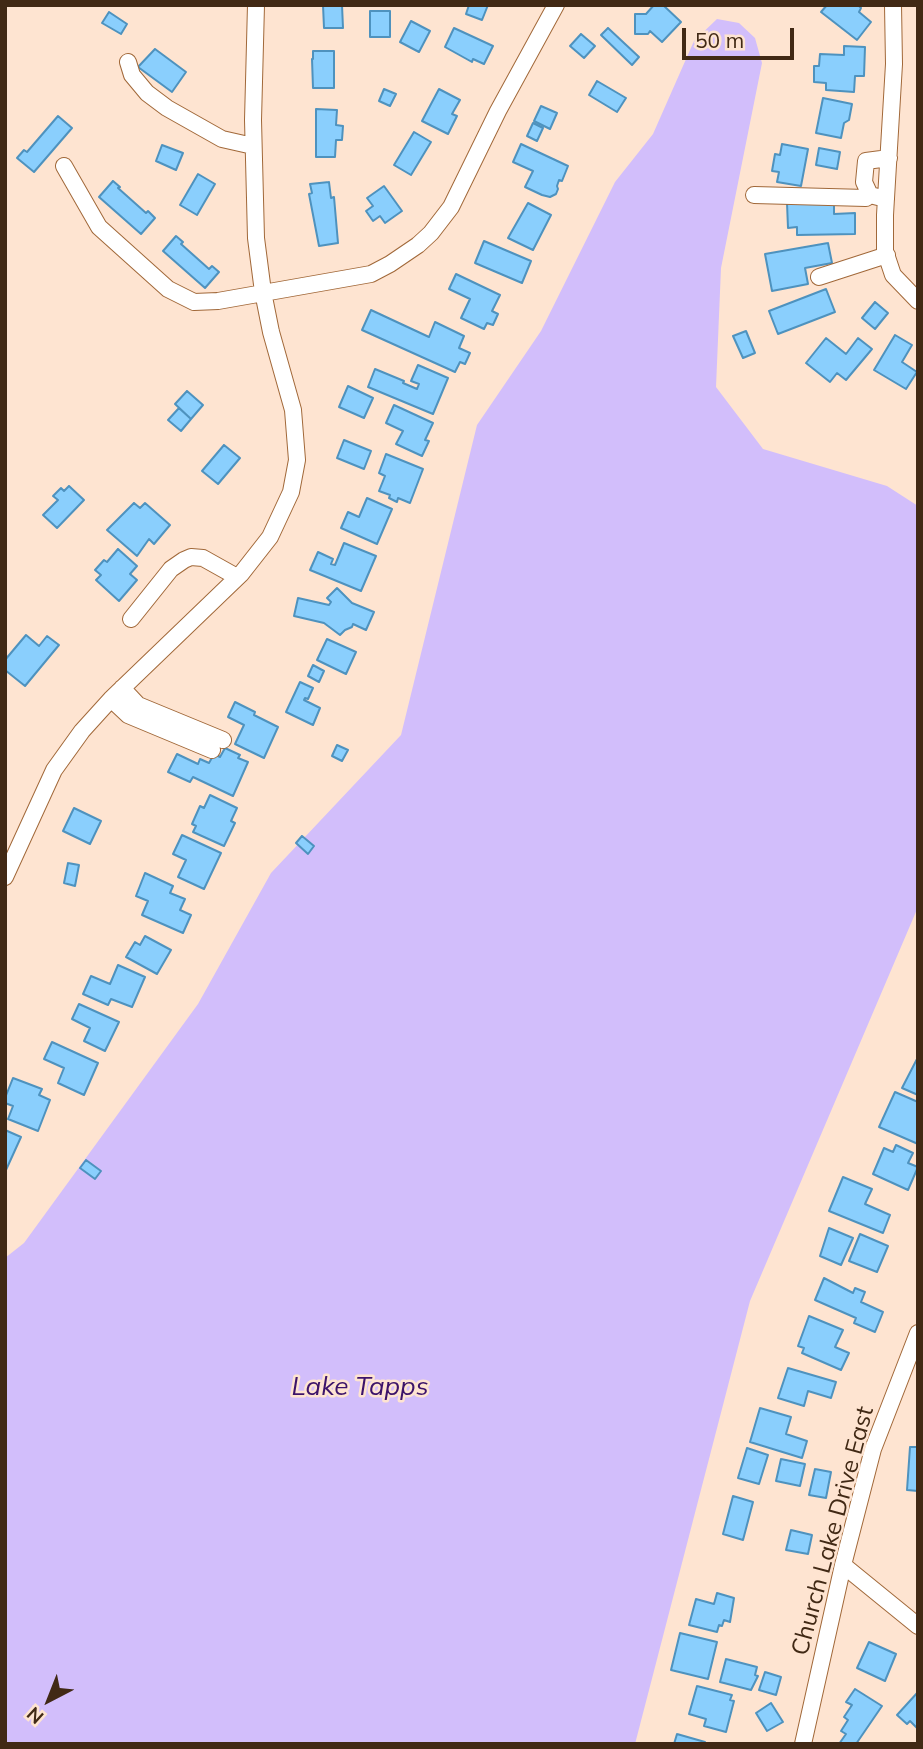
<!DOCTYPE html>
<html>
<head>
<meta charset="utf-8">
<style>
  body { margin:0 }
  #map { position:relative; width:923px; height:1749px; overflow:hidden; background:#fee4d1; font-family:Mulish,sans-serif }
  canvas { display:block }
  .frame { position:absolute; inset:0; border:7px solid #412915; pointer-events:none }
  .north { position:absolute; left:14px; top:1665px; width:70px; height:70px; -webkit-text-stroke:5px #fee4d1; paint-order:stroke; rotate:222deg; font-size:19px; font-weight:700; line-height:28px; text-align:center; color:#412915 }
  .north::after { content:''; display:block; margin:auto; width:24px; height:32px; background:#412915; clip-path:polygon(50% 0,100% 100%,50% 72%,0 100%) }
  .scale { position:absolute; left:682px; top:28px; width:112px; height:32px; box-sizing:border-box; border:4px solid #412915; border-top:0; padding-left:9px; font-size:21px; line-height:24px; white-space:nowrap; color:#412915; -webkit-text-stroke:5px #fee4d1; paint-order:stroke }
</style>
</head>
<body>
<div id="map">
<canvas width="923" height="1749"></canvas>
<div class="frame"></div>
<div class="north">N</div>
<div class="scale">50 m</div>
</div>
<script>
const c = document.querySelector('canvas').getContext('2d');
c.lineJoin = 'round';
function paint(path, color) {
  c.fillStyle = color;
  c.fill(path, 'evenodd');
}
function toPath(rows) {
  const path = new Path2D();
  for (const r of rows) {
    path.moveTo(r[0], r[1]);
    for (let i = 2; i < r.length; i += 2) path.lineTo(r[i], r[i + 1]);
  }
  return path;
}
function trace(path, color, width, dash) {
  c.strokeStyle = color;
  c.lineWidth = width;
  c.lineCap = dash ? 'butt' : 'round';
  c.setLineDash(dash || []);
  c.stroke(path);
}
function drawText(font, color, halo, rows, align = 'center') {
  c.font = font + ' Mulish,sans-serif';
  c.lineWidth = 5;
  c.setLineDash([]);
  c.textBaseline = 'middle';
  c.strokeStyle = halo;
  c.fillStyle = color;
  for (const [text, x, y, turn = 0] of rows) {
    c.save();
    c.translate(x, y);
    c.rotate((+turn || 0) * Math.PI / 180);
    c.textAlign = isNaN(turn) ? turn : align;
    if (halo) c.strokeText(text, 0, 0);
    c.fillText(text, 0, 0);
    c.restore();
  }
}
paint(toPath([
  [717,19,739,23,755,38,762,63,721,268,716,387,763,449,887,486,918,506,918,907,750,1301,635,1744,5,1744,5,1258,24,1243,198,1004,271,873,401,735,477,425,541,331,615,182,653,134,694,41]
]), '#d2befb');
const building = toPath([
  [323,5,342,5,343,28,324,28,323,5],
  [469,5,488,5,482,20,466,14,469,5],
  [654,5,663,5,681,22,662,42,650,31,648,34,635,34,635,14,646,14,654,5],
  [827,5,858,5,861,8,859,12,871,22,857,40,821,12,827,5],
  [370,11,390,11,390,37,370,37,370,11],
  [109,12,127,24,121,34,102,23,109,12],
  [411,21,430,31,419,52,400,42,411,21],
  [454,28,493,46,484,64,473,59,472,62,445,47,454,28],
  [608,28,639,57,632,65,601,35,608,28],
  [581,34,595,46,584,58,570,46,581,34],
  [844,46,865,47,864,76,855,76,854,92,826,90,826,83,814,82,814,66,819,66,820,54,844,55,844,46],
  [155,49,186,72,172,92,138,67,155,49],
  [313,51,334,51,334,88,313,88,312,59,313,59,313,51],
  [597,81,626,98,617,112,589,95,597,81],
  [384,89,396,94,390,106,379,101,384,89],
  [439,89,460,100,452,114,457,116,448,134,422,121,439,89],
  [823,98,852,104,849,120,844,123,841,138,816,133,823,98],
  [541,106,557,113,550,129,534,121,541,106],
  [316,109,337,110,336,125,343,126,342,140,336,140,335,157,316,157,316,109],
  [58,116,72,128,34,172,17,158,24,150,27,152,58,116],
  [533,123,543,128,537,141,527,136,533,123],
  [414,132,431,142,411,175,394,165,414,132],
  [521,144,568,166,562,181,559,180,557,186,558,189,556,194,550,197,542,195,525,187,533,171,513,162,521,144],
  [782,144,808,149,801,186,777,182,779,172,772,171,775,154,780,155,782,144],
  [162,145,183,153,176,170,156,161,162,145],
  [819,148,840,152,837,169,816,165,819,148],
  [198,174,215,184,197,215,180,205,198,174],
  [113,181,120,187,118,188,146,213,148,211,155,218,141,234,99,197,113,181],
  [329,182,331,198,334,197,338,243,319,246,309,194,312,193,310,184,329,182],
  [384,186,402,211,385,223,380,216,373,221,366,211,373,206,367,198,384,186],
  [834,201,834,214,855,213,855,234,797,235,797,227,788,228,787,203,834,201],
  [528,203,551,215,533,250,508,238,528,203],
  [176,236,183,242,181,244,209,269,212,266,219,272,205,288,163,251,176,236],
  [484,241,531,261,522,283,475,263,484,241],
  [828,243,832,263,805,268,808,284,772,291,765,254,828,243],
  [456,274,500,295,492,311,498,314,493,325,487,323,484,329,461,318,470,299,449,289,456,274],
  [826,289,835,312,778,334,769,311,826,289],
  [875,302,888,313,875,329,862,318,875,302],
  [371,310,429,337,435,322,464,336,459,348,470,353,465,364,460,362,455,372,362,330,371,310],
  [746,331,755,353,743,358,733,336,746,331],
  [895,335,912,345,902,362,917,372,906,389,874,370,895,335],
  [826,338,846,354,858,338,872,349,846,380,837,373,830,382,806,363,826,338],
  [418,365,448,378,433,414,368,387,375,369,404,381,403,383,417,389,419,384,411,381,418,365],
  [348,386,373,398,364,418,339,407,348,386],
  [187,391,203,405,191,419,175,404,187,391],
  [394,405,433,423,425,440,429,441,422,456,396,444,403,431,386,423,394,405],
  [179,408,191,419,181,431,168,420,179,408],
  [344,440,371,451,364,469,337,458,344,440],
  [224,445,240,458,218,484,202,471,224,445],
  [386,454,423,469,410,503,398,498,397,502,389,498,390,495,379,491,385,476,379,473,386,454],
  [69,486,84,500,57,528,43,515,58,500,53,496,61,488,64,491,69,486],
  [367,498,392,509,377,544,341,528,348,512,359,517,367,498],
  [134,503,140,508,145,503,170,525,154,544,149,539,137,556,107,530,134,503],
  [344,543,376,556,361,591,310,570,318,552,333,559,331,564,335,565,344,543],
  [118,549,137,566,130,574,137,580,119,601,96,580,101,575,95,570,104,560,107,562,118,549],
  [337,588,352,603,374,612,366,630,353,624,352,627,345,630,340,635,324,623,294,616,298,598,329,605,331,602,327,598,337,588],
  [26,635,39,646,47,636,59,645,25,686,5,670,5,660,26,635],
  [327,639,356,652,346,674,317,660,327,639],
  [313,665,324,671,319,682,308,676,313,665],
  [300,682,313,688,308,699,305,698,304,700,320,708,313,725,286,712,300,682],
  [235,702,255,712,254,715,278,727,264,758,235,744,244,725,228,717,235,702],
  [337,745,348,750,342,761,332,756,337,745],
  [225,748,240,755,238,758,248,762,233,796,193,777,190,782,168,772,177,754,198,764,200,759,209,763,214,754,220,757,225,748],
  [210,795,237,808,231,821,235,823,224,846,193,832,196,826,192,824,200,806,204,808,210,795],
  [74,808,101,821,90,844,63,831,74,808],
  [182,835,221,853,204,889,178,877,186,860,173,854,182,835],
  [302,836,314,846,308,854,296,843,302,836],
  [68,863,79,865,75,886,64,883,68,863],
  [145,873,173,886,170,893,185,899,180,910,191,915,183,933,142,915,148,901,136,896,145,873],
  [145,936,171,950,157,974,126,957,135,942,140,945,145,936],
  [118,965,145,977,132,1007,111,999,108,1005,83,994,91,976,110,984,118,965],
  [79,1004,119,1022,105,1051,84,1041,90,1028,72,1019,79,1004],
  [52,1042,98,1063,84,1095,58,1083,64,1068,44,1059,52,1042],
  [918,1057,918,1095,902,1088,918,1057],
  [13,1078,42,1089,39,1095,50,1100,38,1131,8,1119,13,1106,5,1103,5,1098,13,1078],
  [895,1092,918,1102,918,1144,879,1127,895,1092],
  [5,1130,21,1137,6,1170,5,1170,5,1130],
  [896,1145,913,1153,908,1163,918,1167,908,1190,873,1174,884,1148,893,1152,896,1145],
  [86,1160,101,1171,95,1179,80,1168,86,1160],
  [843,1177,872,1189,865,1204,890,1215,883,1233,829,1211,843,1177],
  [829,1228,853,1238,841,1265,820,1256,829,1228],
  [860,1234,888,1246,877,1272,849,1261,860,1234],
  [824,1278,853,1293,855,1288,865,1292,861,1302,883,1312,875,1332,854,1323,856,1318,815,1300,824,1278],
  [809,1316,843,1330,835,1347,849,1353,841,1370,802,1353,804,1348,798,1346,809,1316],
  [788,1368,836,1382,831,1398,808,1391,804,1406,778,1398,788,1368],
  [760,1408,791,1417,786,1434,807,1441,802,1458,750,1442,760,1408],
  [910,1447,918,1447,918,1491,907,1490,910,1447],
  [747,1448,768,1455,759,1484,738,1478,747,1448],
  [781,1459,805,1464,800,1486,776,1481,781,1459],
  [815,1469,831,1472,826,1498,809,1495,815,1469],
  [733,1496,753,1502,743,1540,723,1534,733,1496],
  [791,1530,812,1535,808,1554,786,1550,791,1530],
  [717,1593,734,1598,730,1622,724,1620,722,1626,719,1625,717,1632,689,1625,696,1599,714,1604,717,1593],
  [680,1633,717,1642,708,1679,671,1670,680,1633],
  [869,1642,896,1654,885,1681,857,1668,869,1642],
  [726,1659,757,1667,755,1675,758,1676,751,1690,720,1682,726,1659],
  [765,1672,781,1677,776,1695,759,1690,765,1672],
  [697,1686,732,1695,730,1700,734,1701,726,1732,704,1726,706,1719,689,1714,697,1686],
  [855,1689,882,1706,856,1744,839,1744,846,1734,841,1731,848,1720,844,1717,852,1705,846,1702,855,1689],
  [918,1692,918,1727,917,1728,910,1721,907,1724,897,1715,918,1692],
  [771,1703,783,1722,767,1731,756,1713,771,1703],
  [677,1734,705,1742,704,1744,674,1744,677,1734]
]);
paint(building, '#8acffd');
trace(building, '#4e92be', 2);
const minor = toPath([
  [893,5,894,64,885,215,885,251,893,275,918,301],
  [128,62,132,75,147,93,167,108,222,139,253,146],
  [64,166,99,227,168,289,194,302,218,301,371,274,390,264,418,245,431,233,451,207,498,111,556,5],
  [754,195,866,198,870,195,886,199],
  [870,195,864,182,866,161,889,158],
  [819,277,887,255],
  [131,619,171,569,184,560,191,557,203,558,237,577],
  [122,688,138,705,223,740],
  [111,699,128,715,212,750],
  [5,877,54,770,82,731,111,699,241,574,270,537,291,492,297,460,293,410,271,332,263,292,256,238,253,120,256,5],
  [843,1565,918,1626],
  [803,1744,843,1565,873,1449,918,1333]
]);
trace(minor, '#a16839', 18);
trace(minor, '#fff', 16);
drawText('24px', '#412915', '#fee4d1', [
  ["Church Lake Drive East",833,1531,-75]
]);
drawText('italic 26px', '#3c136a', '#fee4d1', [
  ["Lake Tapps",360,1387]
]);
</script>
</body>
</html>
